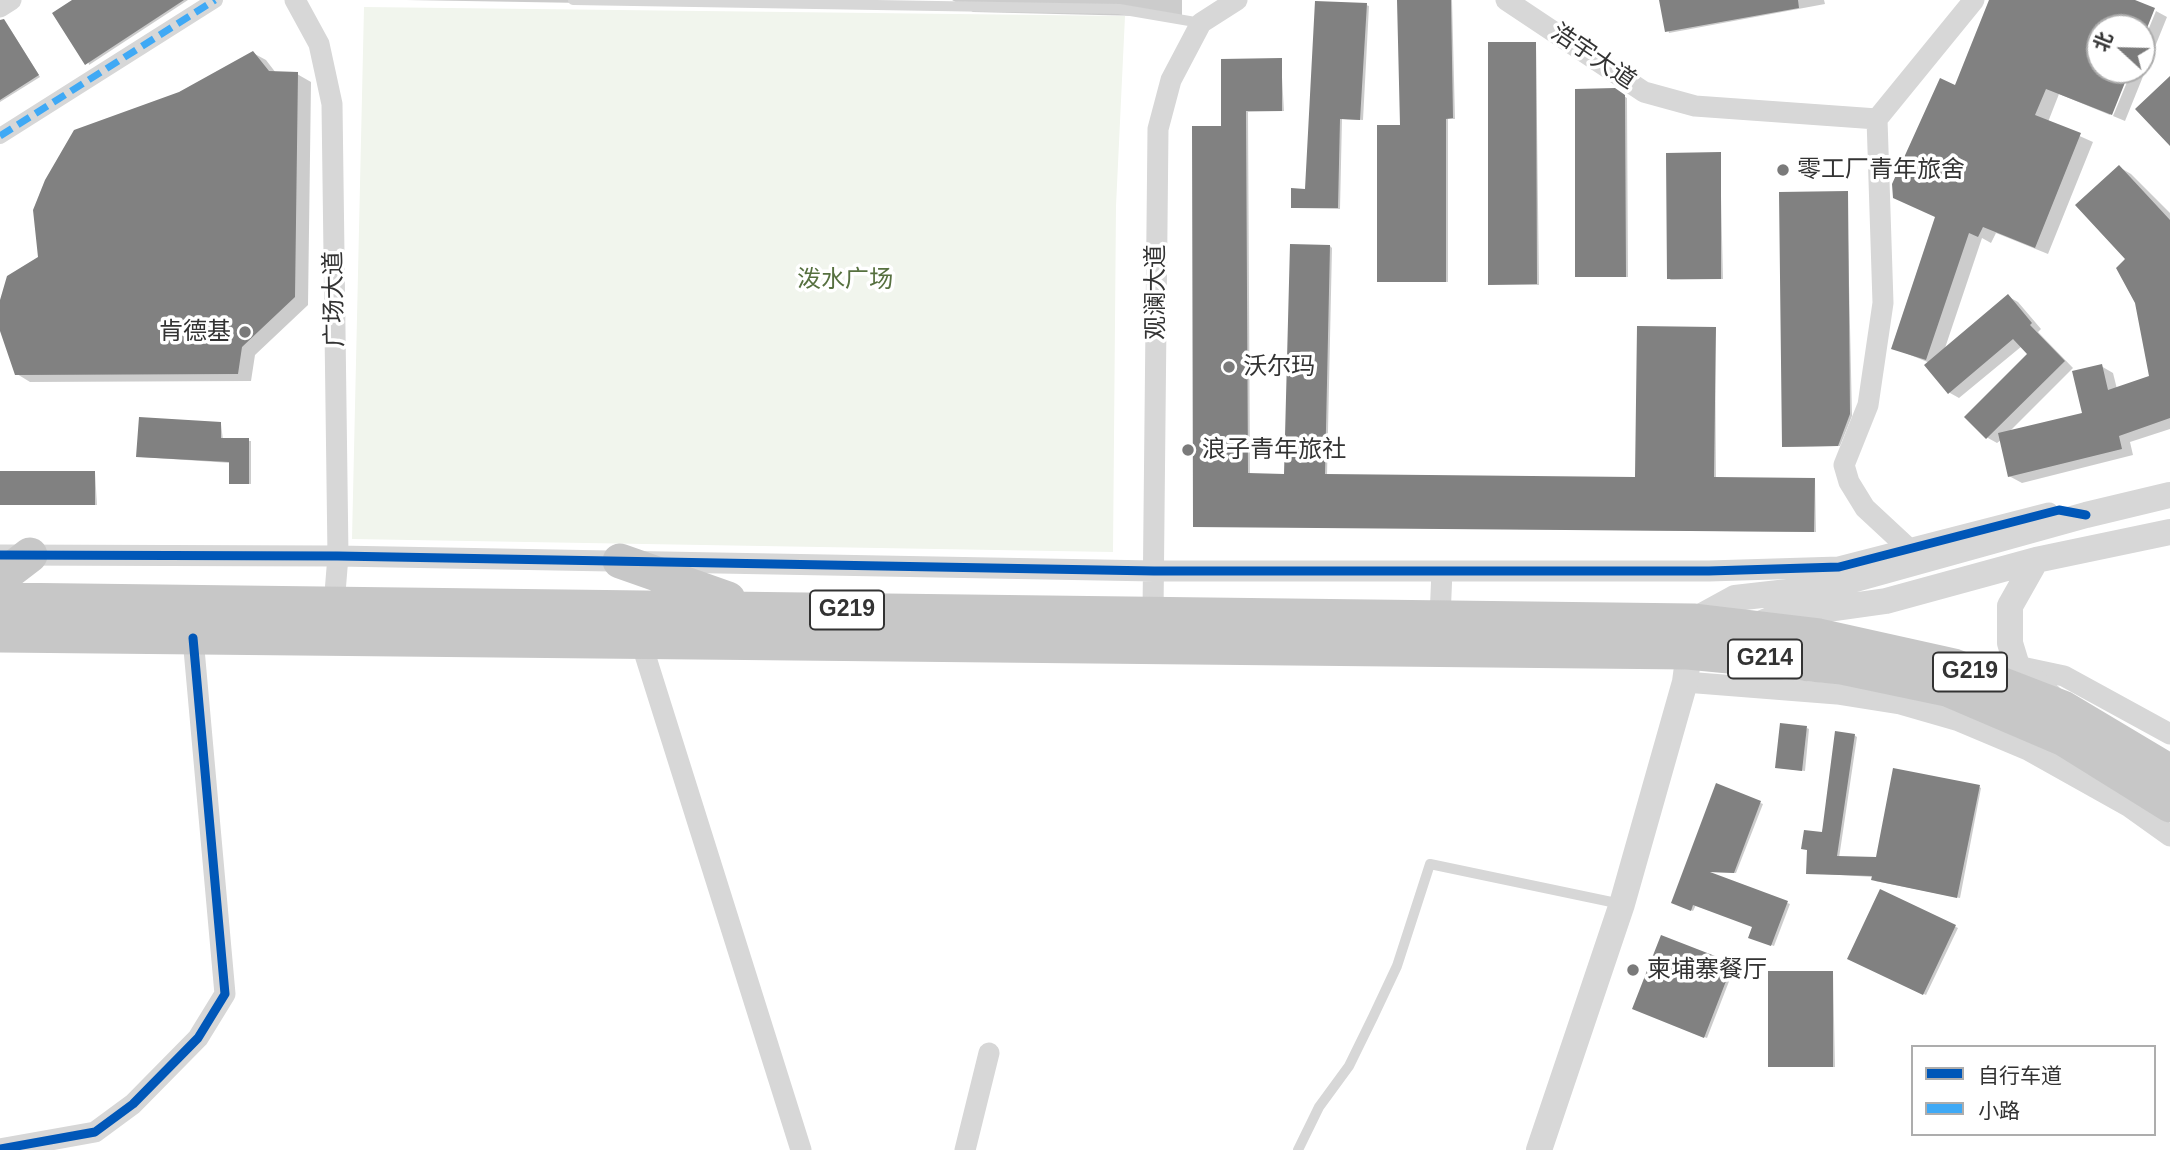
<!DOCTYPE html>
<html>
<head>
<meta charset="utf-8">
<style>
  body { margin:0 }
  #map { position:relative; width:2170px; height:1150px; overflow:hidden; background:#fff; font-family:Arial,"Noto Sans SC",sans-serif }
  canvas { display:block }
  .legend { position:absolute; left:1911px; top:1045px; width:245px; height:91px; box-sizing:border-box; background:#fff; border:2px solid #adadad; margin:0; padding:9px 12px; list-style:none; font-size:21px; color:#333 }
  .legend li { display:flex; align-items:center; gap:14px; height:35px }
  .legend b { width:35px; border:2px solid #adadad }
  .north { position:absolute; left:2086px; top:14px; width:70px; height:70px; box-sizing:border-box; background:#fff; border:2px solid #adadad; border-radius:50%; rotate:292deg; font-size:19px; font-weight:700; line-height:28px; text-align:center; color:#333 }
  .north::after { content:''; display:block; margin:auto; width:24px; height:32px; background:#7a7a7a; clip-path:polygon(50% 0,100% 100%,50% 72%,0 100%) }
</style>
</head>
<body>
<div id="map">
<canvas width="2170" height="1150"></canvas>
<ul class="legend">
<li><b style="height:9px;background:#0057b8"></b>自行车道</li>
<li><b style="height:9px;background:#3fa9f5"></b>小路</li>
</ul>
<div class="north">北</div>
</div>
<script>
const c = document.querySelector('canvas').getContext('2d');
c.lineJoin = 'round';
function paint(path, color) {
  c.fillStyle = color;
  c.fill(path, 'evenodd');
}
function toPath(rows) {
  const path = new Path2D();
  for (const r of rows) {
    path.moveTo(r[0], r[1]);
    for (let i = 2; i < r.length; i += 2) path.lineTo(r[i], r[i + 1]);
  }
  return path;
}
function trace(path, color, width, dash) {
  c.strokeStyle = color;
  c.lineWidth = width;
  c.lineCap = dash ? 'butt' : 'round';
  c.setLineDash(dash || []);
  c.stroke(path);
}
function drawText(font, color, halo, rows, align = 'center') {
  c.font = font + ' Arial,"Noto Sans SC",sans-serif';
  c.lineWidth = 7;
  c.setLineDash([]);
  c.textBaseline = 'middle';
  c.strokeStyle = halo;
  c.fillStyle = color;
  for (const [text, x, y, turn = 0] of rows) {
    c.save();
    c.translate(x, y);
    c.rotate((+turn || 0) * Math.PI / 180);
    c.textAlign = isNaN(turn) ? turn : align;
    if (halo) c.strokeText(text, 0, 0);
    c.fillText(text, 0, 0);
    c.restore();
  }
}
paint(toPath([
  [364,7,1125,16,1116,206,1113,552,352,539]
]), '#f1f5ed');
paint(toPath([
  [75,0,188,0,89,65],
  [406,0,583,0,583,3],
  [952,0,1182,0,1182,17,973,12],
  [1399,0,1452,0,1455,119,1448,119,1448,282,1378,281,1402,127],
  [1661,0,1824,0,1825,4,1669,33],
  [1991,0,2130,0,2153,9,2142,36,2142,28,2100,28,2100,70,2128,70,2110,115,2059,94,2048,122,2093,142,2048,254,1996,233,1991,243,1982,238,1944,351,2009,297,2018,302,2041,329,2038,332,2073,368,2008,433,2084,414,2101,366,2113,373,2117,389,2151,377,2128,259,2119,167,2131,174,2170,213,2170,429,2130,442,2133,455,2022,483,2009,476,2001,440,1997,443,1988,438,1967,417,2030,354,2022,346,1959,398,1950,393,1930,363,1893,348,1937,218,1956,87],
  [1366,5,1369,6,1363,120,1342,119,1340,209,1295,208,1293,207,1307,190],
  [2156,11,2167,17,2125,121,2113,116,2132,70,2142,70,2142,45],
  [10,29,40,77,0,102,0,32],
  [1536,43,1539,285,1492,285,1490,284],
  [253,53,266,60,276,73,297,74,311,82,308,305,255,355,251,381,30,382,17,374,0,326,0,306,180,94],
  [1281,60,1284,111,1248,112,1250,475,1286,475,1330,246,1332,248,1327,476,1637,478,1715,329,1716,479,1815,480,1816,532,1195,526,1223,128],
  [1614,90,1627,98,1628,277,1580,277,1577,276],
  [1720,154,1723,279,1671,280,1668,278],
  [1847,193,1852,416,1840,446,1786,447,1784,446],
  [221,424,223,440,251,441,251,484,231,483,231,463,141,457],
  [0,472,95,472,97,505,0,505],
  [1807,728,1809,729,1805,771,1780,768],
  [1854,735,1857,737,1839,858,1877,859,1979,787,1981,788,1960,898,1875,881,1873,877,1808,873],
  [1717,785,1763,804,1736,873,1708,872,1790,904,1774,946,1753,938,1754,927,1696,905,1693,911,1673,902],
  [1881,891,1958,928,1926,995,1849,958],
  [1662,937,1735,966,1707,1038,1636,1010],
  [1833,972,1835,1067,1770,1066]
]), '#0003');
paint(toPath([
  [72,0,184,0,85,65,52,13],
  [1397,0,1451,0,1453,118,1446,119,1446,282,1377,282,1377,125,1400,125],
  [1659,0,1798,0,1799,8,1665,32],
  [1989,0,2135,0,2155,8,2147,28,2100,28,2100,70,2130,70,2112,115,2046,89,2035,115,2081,133,2035,248,1983,227,1978,237,1969,233,1926,360,1891,349,1935,217,1893,198,1892,184,1940,78,1955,85],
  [1315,1,1367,3,1360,120,1340,119,1338,208,1291,208,1291,188,1305,189],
  [4,19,39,75,0,100,0,20],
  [1488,42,1536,42,1537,284,1488,285],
  [253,51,269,71,298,72,295,297,242,347,238,374,15,375,0,331,0,300,7,276,38,257,33,210,45,180,74,130,179,92],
  [1282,58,1282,111,1246,111,1248,473,1284,474,1290,244,1330,245,1325,474,1635,477,1637,326,1716,327,1714,477,1815,478,1814,532,1193,527,1192,126,1221,126,1221,59],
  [2170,76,2170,146,2135,109],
  [1615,88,1625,95,1626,277,1575,277,1575,89],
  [1721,152,1721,279,1667,279,1666,153],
  [2119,165,2170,220,2170,418,2119,436,2122,449,2008,477,1998,433,2082,413,2072,371,2102,364,2108,390,2149,376,2135,303,2116,268,2125,259,2075,205],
  [1848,191,1850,414,1838,446,1782,447,1779,192],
  [2008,294,2032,323,2030,325,2065,361,1986,439,1964,417,2027,354,2013,339,1948,394,1924,365],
  [139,417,221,422,221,438,249,438,249,484,229,484,229,462,136,457],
  [0,471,95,471,95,505,0,505],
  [1780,723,1807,726,1802,771,1775,768],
  [1835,731,1855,734,1837,856,1876,857,1893,768,1980,785,1957,898,1871,880,1872,876,1806,874,1807,850,1801,849,1804,830,1822,832],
  [1716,783,1761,801,1734,873,1710,872,1788,901,1771,946,1748,938,1752,927,1693,905,1691,911,1671,903],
  [1880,889,1956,925,1923,995,1847,959],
  [1661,935,1733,963,1704,1038,1632,1009],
  [1768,971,1833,971,1833,1067,1768,1067]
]), '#818181');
trace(toPath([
  [573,0,1119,9,1201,23],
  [1298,1150,1319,1107,1349,1066,1373,1017,1397,966,1430,864,1621,904]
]), '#d7d7d7', 10);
trace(toPath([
  [0,136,215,0]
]), '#d7d7d7', 16);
trace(toPath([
  [295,0,319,44,332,104,338,556,334,605],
  [1506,0,1644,92,1695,106,1877,119],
  [0,7,11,0],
  [1907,547,1865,508,1849,482,1844,465,1868,405,1883,303,1877,119,1974,0],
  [0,555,338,556,1154,571,1709,571,1839,567,2049,513],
  [1153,613,1158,129,1171,80,1201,23,1237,0],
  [1440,618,1442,571],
  [641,642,801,1150],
  [2017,666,2064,676,2170,734],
  [1685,682,1837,694,1900,704,1959,721,2028,750,2128,806,2170,836],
  [0,1149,95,1132,133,1104,198,1038,225,994,193,638],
  [965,1150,989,1053]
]), '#d7d7d7', 21);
trace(toPath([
  [2036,560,2010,606,2010,643,2017,666,2054,700],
  [1755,626,1779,616,1886,601,2036,560,2170,532],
  [1539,1150,1622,904,1685,682,1693,621,1735,598,1823,588,2086,515,2170,495]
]), '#d7d7d7', 26);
trace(toPath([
  [620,561,728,599],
  [0,578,30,555],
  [0,600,1693,621,1819,636,1954,666,2063,708,2170,772],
  [0,635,1688,652,1842,667,1947,689,2064,739,2170,805]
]), '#c7c7c7', 35);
trace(toPath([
  [0,136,215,0]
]), '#3fa9f5', 7, [14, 7]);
trace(toPath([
  [0,555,338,556,1154,571,1709,571,1839,567,2059,510,2086,515],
  [0,1149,95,1132,133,1104,198,1038,225,994,193,638]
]), '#0057b8', 9);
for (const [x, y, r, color] of [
  [1783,170,7,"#7a7a7a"],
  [245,332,7,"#7a7a7a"],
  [1229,367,7,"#7a7a7a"],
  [1188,450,7,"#7a7a7a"],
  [1633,970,7,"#7a7a7a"]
]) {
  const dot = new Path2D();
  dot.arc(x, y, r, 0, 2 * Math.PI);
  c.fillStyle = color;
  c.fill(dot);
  trace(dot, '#fff', 2.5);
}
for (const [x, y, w] of [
  [847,610,74],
  [1765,659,74],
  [1970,672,74]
]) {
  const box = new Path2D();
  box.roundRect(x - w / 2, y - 19.5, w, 39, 5);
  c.fillStyle = '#fff';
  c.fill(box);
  trace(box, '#333', 2);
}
drawText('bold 23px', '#333', null, [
  ["G219",847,610],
  ["G214",1765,659],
  ["G219",1970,672]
]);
drawText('24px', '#333', '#fff', [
  ["浩宇大道",1593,57,34],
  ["观澜大道",1156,292,-90],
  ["广场大道",335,299,-91]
]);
drawText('24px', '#333', '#fff', [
  ["零工厂青年旅舍",1797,170],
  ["肯德基",231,332,"right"],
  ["沃尔玛",1243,367],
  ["浪子青年旅社",1202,450],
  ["柬埔寨餐厅",1647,970]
], 'left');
drawText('24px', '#56703f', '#fff', [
  ["泼水广场",845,280]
]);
</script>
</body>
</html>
